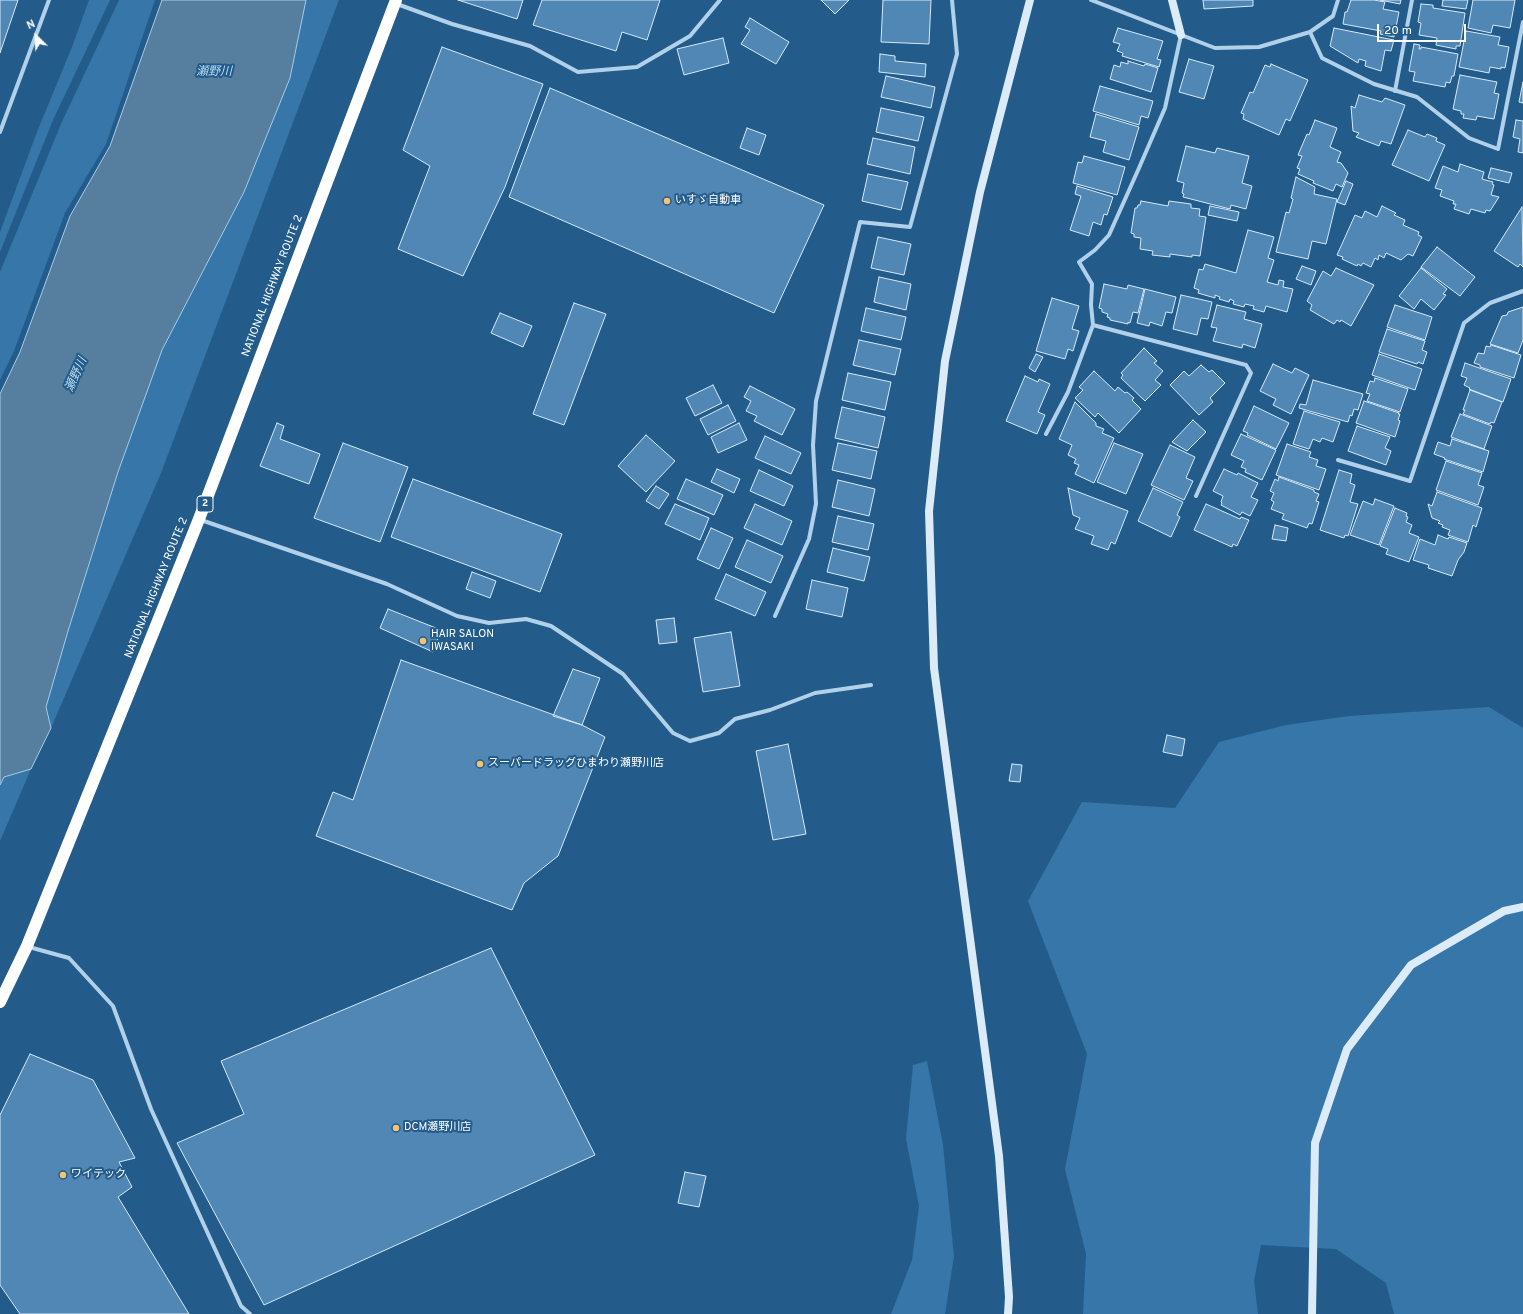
<!DOCTYPE html>
<html>
<head>
<meta charset="utf-8">
<style>
  body { margin:0 }
  #map { position:relative; width:1523px; height:1314px; overflow:hidden; background:#235c8b; font-family:Overpass,sans-serif }
  canvas { display:block }
  .north { position:absolute; left:16px; top:16px; width:40px; height:40px; -webkit-text-stroke:3px #235c8b; paint-order:stroke; rotate:336deg; font-size:11px; font-weight:700; line-height:16px; text-align:center; color:#fff }
  .north::after { content:''; display:block; margin:auto; width:14px; height:18px; background:#fff; clip-path:polygon(50% 0,100% 100%,50% 72%,0 100%) }
  .scale { position:absolute; left:1377px; top:24px; width:89px; height:18px; box-sizing:border-box; border:2px solid #fff; border-top:0; padding-left:5px; font-size:12px; line-height:14px; white-space:nowrap; color:#fff; -webkit-text-stroke:3px #235c8b; paint-order:stroke }
</style>
</head>
<body>
<div id="map">
<canvas width="1523" height="1314"></canvas>
<div class="north">N</div>
<div class="scale">20 m</div>
</div>
<script>
const c = document.querySelector('canvas').getContext('2d');
c.lineJoin = 'round';
function paint(path, color) {
  c.fillStyle = color;
  c.fill(path, 'evenodd');
}
function toPath(rows) {
  const path = new Path2D();
  for (const r of rows) {
    path.moveTo(r[0], r[1]);
    for (let i = 2; i < r.length; i += 2) path.lineTo(r[i], r[i + 1]);
  }
  return path;
}
function trace(path, color, width, dash) {
  c.strokeStyle = color;
  c.lineWidth = width;
  c.lineCap = dash ? 'butt' : 'round';
  c.setLineDash(dash || []);
  c.stroke(path);
}
function drawText(font, color, halo, rows, align = 'center') {
  c.font = font + ' Overpass,"Noto Sans JP",sans-serif';
  c.lineWidth = 4;
  c.setLineDash([]);
  c.textBaseline = 'middle';
  c.strokeStyle = halo;
  c.fillStyle = color;
  for (const [text, x, y, turn = 0] of rows) {
    c.save();
    c.translate(x, y);
    c.rotate((+turn || 0) * Math.PI / 180);
    c.textAlign = isNaN(turn) ? turn : align;
    if (halo) c.strokeText(text, 0, 0);
    c.fillText(text, 0, 0);
    c.restore();
  }
}
paint(toPath([
  [89,0,110,0,53,120,0,252,0,232,37,132,72,47],
  [119,0,155,0,106,144,65,213,14,351,0,380,0,272,61,124],
  [306,0,339,0,161,473,51,728,46,707,68,631,118,472,162,350,244,192,290,78],
  [1489,707,1523,728,1523,1314,1394,1314,1386,1283,1336,1249,1261,1245,1254,1281,1258,1314,1083,1314,1086,1254,1065,1169,1087,1054,1028,901,1082,802,1175,808,1219,742,1286,725,1349,716],
  [31,769,0,841,0,785,4,777],
  [927,1061,943,1145,954,1256,945,1314,891,1314,912,1260,919,1206,906,1139,913,1065]
]), '#3776a8');
const water = toPath([
  [162,0,306,0,290,78,244,192,162,350,118,472,68,631,46,707,51,728,31,769,4,777,0,785,0,394,20,352,70,216,110,146,162,0]
]);
paint(water, '#567e9e');
trace(water, '#a5cdeb', 1);
const building = toPath([
  [0,0,18,0,0,53,0,0],
  [458,0,523,0,517,19,458,0],
  [542,0,660,0,647,40,622,32,616,51,533,25,542,0],
  [821,0,849,0,835,14,821,0],
  [883,0,931,0,929,44,881,42,883,0],
  [1203,0,1253,0,1253,6,1204,9,1203,0],
  [1351,0,1374,0,1385,2,1383,9,1399,12,1394,37,1380,34,1381,31,1343,24,1345,12,1347,12,1351,0],
  [1380,0,1401,0,1400,4,1380,0],
  [1443,0,1468,0,1466,9,1442,6,1443,0],
  [1473,0,1515,0,1510,28,1493,25,1491,33,1468,28,1473,0],
  [1421,4,1433,5,1433,8,1465,13,1460,46,1456,46,1456,49,1436,45,1437,38,1419,35,1421,23,1418,22,1421,4],
  [750,18,789,42,776,64,741,44,750,30,745,27,750,18],
  [1118,28,1163,41,1157,59,1161,60,1159,67,1122,56,1123,53,1117,51,1120,44,1113,42,1118,28],
  [1334,28,1394,40,1391,51,1385,50,1381,71,1365,66,1366,61,1359,59,1358,63,1330,46,1334,28],
  [1466,31,1500,37,1498,45,1509,47,1505,68,1501,67,1501,69,1490,67,1489,73,1459,67,1466,31],
  [723,38,729,63,684,75,677,49,723,38],
  [1414,44,1420,45,1419,49,1421,49,1421,47,1458,54,1454,76,1452,76,1450,83,1446,82,1445,87,1413,81,1415,72,1409,71,1414,44],
  [442,47,543,84,505,187,463,276,398,249,430,166,403,150,442,47],
  [880,54,895,56,895,61,926,64,925,77,879,72,880,54],
  [1189,59,1214,66,1204,99,1179,92,1189,59],
  [1128,61,1144,66,1145,64,1158,68,1151,92,1110,79,1114,65,1120,67,1121,62,1128,64,1128,61],
  [1271,64,1308,80,1290,121,1286,119,1279,135,1243,119,1244,114,1241,113,1250,92,1253,93,1265,65,1270,67,1271,64],
  [1460,75,1497,82,1494,93,1499,94,1494,119,1477,116,1476,120,1463,118,1464,114,1461,114,1461,111,1453,109,1460,75],
  [886,76,935,87,931,108,881,97,886,76],
  [1523,82,1523,103,1519,102,1523,82],
  [1100,86,1153,101,1148,118,1141,116,1139,125,1093,111,1100,86],
  [550,88,824,205,774,313,509,197,550,88],
  [1359,95,1382,102,1385,98,1405,105,1391,144,1381,141,1379,146,1356,137,1359,133,1353,131,1351,106,1355,108,1359,95],
  [881,108,924,117,918,141,876,132,881,108],
  [1096,114,1139,127,1129,160,1103,152,1106,141,1090,137,1096,114],
  [1315,120,1337,128,1330,147,1341,152,1337,162,1341,163,1348,173,1342,187,1336,184,1333,191,1313,183,1314,181,1298,174,1300,169,1297,168,1302,156,1298,155,1307,134,1309,135,1315,120],
  [1516,120,1523,121,1523,153,1518,152,1520,139,1513,137,1516,120],
  [747,128,766,135,759,155,740,148,747,128],
  [1408,130,1425,137,1427,134,1437,138,1436,141,1445,145,1429,181,1392,165,1408,130],
  [873,138,915,147,910,174,867,164,873,138],
  [1186,146,1215,153,1217,148,1249,156,1242,183,1252,186,1246,209,1231,205,1230,209,1183,197,1184,194,1182,193,1184,183,1177,181,1186,146],
  [1084,156,1125,167,1117,195,1073,183,1078,162,1082,163,1084,156],
  [1460,164,1484,172,1482,179,1493,182,1492,184,1494,185,1491,195,1499,197,1490,211,1486,210,1485,213,1471,209,1469,214,1454,209,1456,204,1453,204,1454,201,1440,196,1442,190,1435,188,1443,166,1458,172,1460,164],
  [1491,168,1512,173,1509,183,1488,178,1491,168],
  [868,174,908,182,901,210,862,201,868,174],
  [1296,177,1315,187,1314,194,1337,199,1326,244,1312,241,1308,259,1276,252,1286,212,1289,213,1293,199,1291,198,1296,177],
  [1346,181,1353,184,1345,205,1337,202,1346,181],
  [1077,186,1113,197,1107,215,1104,214,1101,225,1093,222,1089,236,1070,230,1081,196,1075,194,1077,186],
  [1141,201,1168,206,1169,201,1191,204,1191,208,1200,209,1199,216,1206,217,1200,256,1192,255,1192,257,1170,254,1170,257,1152,255,1153,251,1140,249,1141,238,1134,237,1134,234,1131,233,1135,208,1137,208,1138,205,1140,205,1141,201],
  [1210,206,1239,212,1237,221,1208,215,1210,206],
  [1382,206,1396,213,1394,215,1405,220,1403,225,1419,232,1418,235,1422,237,1413,256,1408,254,1401,260,1386,253,1384,258,1379,255,1378,260,1375,258,1371,267,1363,263,1361,266,1358,264,1357,266,1342,259,1343,257,1337,255,1355,215,1362,218,1365,211,1377,217,1382,206],
  [1522,207,1523,267,1520,264,1518,267,1494,251,1522,207],
  [1248,230,1274,237,1268,258,1274,260,1267,282,1278,285,1279,280,1284,281,1283,287,1293,289,1287,312,1266,306,1264,312,1253,309,1254,306,1245,304,1244,307,1233,304,1234,301,1230,299,1229,302,1219,299,1220,297,1215,295,1215,298,1198,293,1199,290,1194,288,1199,269,1203,270,1205,264,1236,273,1248,230],
  [878,237,911,244,904,275,871,268,878,237],
  [1437,247,1475,277,1460,296,1421,267,1437,247],
  [1302,266,1316,271,1311,285,1296,279,1302,266],
  [1336,268,1374,285,1351,326,1341,320,1340,322,1337,320,1334,324,1310,310,1312,305,1307,301,1323,271,1331,276,1336,268],
  [1421,268,1447,289,1443,294,1446,295,1434,310,1421,299,1414,309,1399,296,1421,268],
  [879,277,911,284,906,310,874,302,879,277],
  [1104,284,1127,289,1128,285,1144,289,1138,313,1133,312,1130,323,1128,322,1128,324,1110,320,1110,318,1107,317,1108,314,1102,312,1102,309,1099,308,1104,284],
  [1145,289,1176,297,1172,313,1166,312,1162,326,1150,322,1149,326,1137,323,1145,289],
  [1181,295,1212,302,1208,319,1201,318,1197,335,1173,329,1181,295],
  [1052,298,1079,306,1072,329,1079,331,1073,351,1068,349,1065,359,1036,351,1052,298],
  [574,303,606,314,564,425,533,414,574,303],
  [1217,305,1246,312,1244,319,1262,324,1255,348,1243,344,1242,348,1213,341,1217,328,1211,327,1217,305],
  [1395,305,1432,317,1425,340,1387,327,1395,305],
  [1523,307,1523,340,1518,353,1490,344,1502,316,1507,315,1508,312,1523,307],
  [866,308,906,317,901,340,861,331,866,308],
  [500,313,532,326,523,347,491,333,500,313],
  [1387,329,1425,341,1422,350,1427,352,1423,364,1418,362,1417,364,1379,352,1387,329],
  [859,340,901,349,895,375,853,365,859,340],
  [1491,345,1521,355,1514,378,1480,367,1480,365,1474,363,1478,353,1484,354,1486,346,1490,347,1491,345],
  [1144,348,1157,361,1154,363,1163,371,1155,380,1161,385,1145,401,1121,378,1123,375,1121,373,1144,348],
  [1036,354,1043,357,1035,372,1029,368,1036,354],
  [1379,354,1422,369,1415,390,1372,375,1379,354],
  [1465,363,1511,379,1503,402,1469,389,1470,388,1464,385,1467,378,1461,376,1465,363],
  [1273,364,1292,373,1295,368,1309,375,1291,414,1273,405,1276,399,1260,391,1273,364],
  [1201,365,1209,372,1212,370,1225,383,1210,398,1213,402,1199,415,1170,385,1184,371,1189,376,1201,365],
  [1094,371,1115,391,1118,387,1125,393,1127,392,1134,398,1132,400,1141,409,1119,433,1098,413,1095,417,1075,398,1083,390,1079,387,1094,371],
  [848,373,891,382,885,410,842,400,848,373],
  [1025,376,1038,382,1039,379,1050,384,1038,412,1045,415,1037,434,1006,421,1025,376],
  [1375,378,1408,389,1400,412,1367,401,1370,394,1366,393,1370,381,1374,382,1375,378],
  [1313,380,1363,394,1358,410,1354,409,1352,416,1350,415,1348,422,1299,408,1300,404,1306,405,1313,380],
  [713,385,722,403,695,416,686,398,713,385],
  [750,386,795,409,782,435,754,421,757,416,746,411,751,401,744,397,750,386],
  [1470,390,1502,402,1494,423,1491,422,1490,424,1463,414,1465,410,1463,410,1470,390],
  [1364,401,1399,413,1398,414,1400,414,1398,420,1400,421,1395,437,1356,423,1364,401],
  [1075,402,1096,423,1096,426,1104,429,1102,433,1114,438,1094,483,1075,474,1079,465,1074,463,1076,459,1068,455,1072,445,1059,439,1075,402],
  [728,405,736,421,708,435,700,419,728,405],
  [1254,406,1289,423,1276,449,1247,435,1248,433,1243,431,1254,406],
  [842,407,885,417,878,448,835,438,842,407],
  [1304,411,1340,422,1333,442,1322,438,1320,442,1313,439,1309,449,1293,444,1304,411],
  [1460,414,1492,426,1484,449,1451,437,1460,414],
  [1193,420,1206,432,1187,451,1172,442,1193,420],
  [277,423,284,426,280,439,320,454,309,484,260,466,277,423],
  [739,423,747,440,718,453,711,437,739,423],
  [1357,426,1390,437,1385,448,1391,451,1386,465,1348,451,1357,426],
  [1241,434,1276,450,1262,480,1245,472,1246,469,1241,467,1244,461,1231,455,1241,434],
  [646,435,675,461,646,492,618,466,646,435],
  [765,436,801,453,791,474,755,458,765,436],
  [1452,439,1489,451,1483,472,1444,459,1445,458,1434,454,1438,442,1450,446,1452,439],
  [343,443,408,467,380,542,314,518,343,443],
  [838,443,877,451,871,479,832,470,838,443],
  [1114,443,1143,454,1126,494,1097,482,1114,443],
  [1287,444,1311,452,1309,457,1318,460,1316,466,1326,469,1319,490,1276,475,1287,444],
  [1170,445,1195,457,1186,478,1193,481,1184,500,1151,485,1170,445],
  [1446,461,1482,473,1478,485,1484,487,1478,505,1436,490,1446,461],
  [717,469,740,479,734,493,711,482,717,469],
  [1224,469,1237,475,1238,473,1258,483,1251,497,1258,500,1250,516,1242,512,1240,515,1221,505,1222,503,1221,502,1223,496,1213,491,1224,469],
  [759,470,793,486,784,506,750,491,759,470],
  [1339,470,1352,474,1350,483,1355,485,1350,502,1358,504,1348,536,1345,535,1344,538,1320,530,1339,470],
  [1279,477,1314,490,1314,492,1319,494,1316,501,1319,502,1312,524,1309,523,1307,528,1282,519,1284,514,1271,509,1274,502,1271,500,1274,493,1270,491,1275,479,1278,481,1279,477],
  [413,479,562,534,540,592,391,537,413,479],
  [686,479,723,495,714,515,677,499,686,479],
  [838,480,875,489,869,516,832,507,838,480],
  [656,486,669,494,659,509,646,501,656,486],
  [1068,488,1128,511,1115,544,1111,542,1108,550,1091,544,1094,536,1075,529,1080,518,1073,515,1068,488],
  [1153,488,1183,502,1177,515,1180,517,1171,537,1138,521,1153,488],
  [1437,492,1482,508,1476,527,1473,525,1468,542,1448,535,1450,530,1442,527,1443,525,1438,523,1440,521,1432,518,1428,504,1432,506,1437,492],
  [1375,499,1394,506,1379,545,1350,535,1363,501,1373,505,1375,499],
  [675,504,709,518,700,540,665,524,675,504],
  [755,504,792,521,782,545,744,528,755,504],
  [1206,504,1240,519,1241,517,1249,520,1237,546,1233,544,1232,547,1194,530,1206,504],
  [1395,508,1407,513,1406,516,1408,517,1406,522,1412,525,1409,533,1419,537,1409,562,1386,554,1388,549,1380,546,1395,508],
  [838,516,874,524,868,550,832,542,838,516],
  [1275,525,1288,528,1286,541,1272,539,1275,525],
  [711,528,733,538,719,569,697,559,711,528],
  [1438,535,1448,539,1449,537,1467,543,1464,552,1458,560,1452,576,1428,568,1429,565,1413,560,1420,539,1435,545,1438,535],
  [747,540,783,556,771,583,735,567,747,540],
  [833,548,870,557,864,581,827,572,833,548],
  [472,572,496,581,490,598,466,589,472,572],
  [726,574,766,592,755,616,715,599,726,574],
  [812,580,848,588,842,617,806,609,812,580],
  [388,609,441,630,433,652,380,628,388,609],
  [674,618,677,642,659,644,656,620,674,618],
  [731,632,740,686,703,692,694,638,731,632],
  [401,660,582,725,605,737,558,856,524,883,512,910,316,836,333,792,353,800,401,660],
  [573,669,600,678,582,725,553,716,573,669],
  [1167,735,1185,739,1182,756,1163,752,1167,735],
  [788,744,806,834,773,840,756,751,788,744],
  [1012,764,1022,765,1020,782,1009,781,1012,764],
  [491,948,595,1155,264,1305,177,1143,244,1114,221,1061,491,948],
  [30,1054,93,1080,135,1158,119,1162,132,1187,118,1197,189,1314,20,1314,0,1285,0,1115,30,1054],
  [685,1172,706,1176,699,1207,678,1203,685,1172]
]);
paint(building, '#5087b4');
trace(building, '#d5e9f8', 1);
trace(toPath([
  [1091,0,1215,48,1259,47,1310,32,1333,16,1338,0],
  [397,4,452,24,530,46,578,72,637,67,690,36,720,0],
  [1310,32,1322,58,1374,84,1417,97,1469,138,1498,149,1523,22],
  [1395,91,1412,0],
  [0,132,49,0],
  [1093,325,1246,365,1251,373,1196,496],
  [1046,434,1068,392,1093,325,1091,305,1092,284,1079,262,1095,250,1109,235,1139,168,1165,108,1181,35],
  [1338,460,1410,481,1464,323,1490,303,1523,291],
  [201,520,387,584,457,616,489,623,526,619,551,626,623,674,673,733,690,741,719,733,735,719,770,710,815,693,871,685],
  [775,616,809,539,816,504,813,445,816,401,860,222,910,227,957,54,952,0],
  [29,947,69,958,113,1006,151,1109,241,1306,250,1314]
]), '#b1d1ea', 4);
trace(toPath([
  [1172,0,1181,35],
  [1008,1314,1009,1297,999,1156,934,668,929,511,945,361,980,192,1030,0],
  [1312,1314,1315,1143,1347,1049,1411,965,1504,911,1523,907]
]), '#dcebf8', 8);
trace(toPath([
  [0,1002,27,946,199,519,396,0]
]), '#fff', 12);
for (const [x, y, r, color] of [
  [667,201,4,"#f6c273"],
  [423,641,4,"#f6c273"],
  [480,764,4,"#f6c273"],
  [396,1128,4,"#f6c273"],
  [63,1175,4,"#f6c273"]
]) {
  const dot = new Path2D();
  dot.arc(x, y, r, 0, 2 * Math.PI);
  c.fillStyle = color;
  c.fill(dot);
  trace(dot, '#235c8b', 1.5);
}
for (const [x, y, w] of [
  [205,504,16]
]) {
  const box = new Path2D();
  box.roundRect(x - w / 2, y - 8, w, 16, 3);
  c.fillStyle = '#235c8b';
  c.fill(box);
  trace(box, '#fff', 1);
}
drawText('bold 10px', '#fff', null, [
  ["2",205,504]
]);
drawText('11px', '#fff', '#235c8b', [
  ["いすゞ自動車",675,201],
  ["HAIR SALON",431,635],
  ["IWASAKI",431,648],
  ["スーパードラッグひまわり瀬野川店",488,764],
  ["DCM瀬野川店",404,1128],
  ["ワイテック",71,1175]
], 'left');
drawText('11px', '#fff', '#235c8b', [
  ["NATIONAL HIGHWAY ROUTE 2",273,286,-69],
  ["NATIONAL HIGHWAY ROUTE 2",157,588,-68]
]);
drawText('italic 12px', '#bcdbf2', '#235c8b', [
  ["瀬野川",214,73],
  ["瀬野川",77,375,-66]
]);
</script>
</body>
</html>
